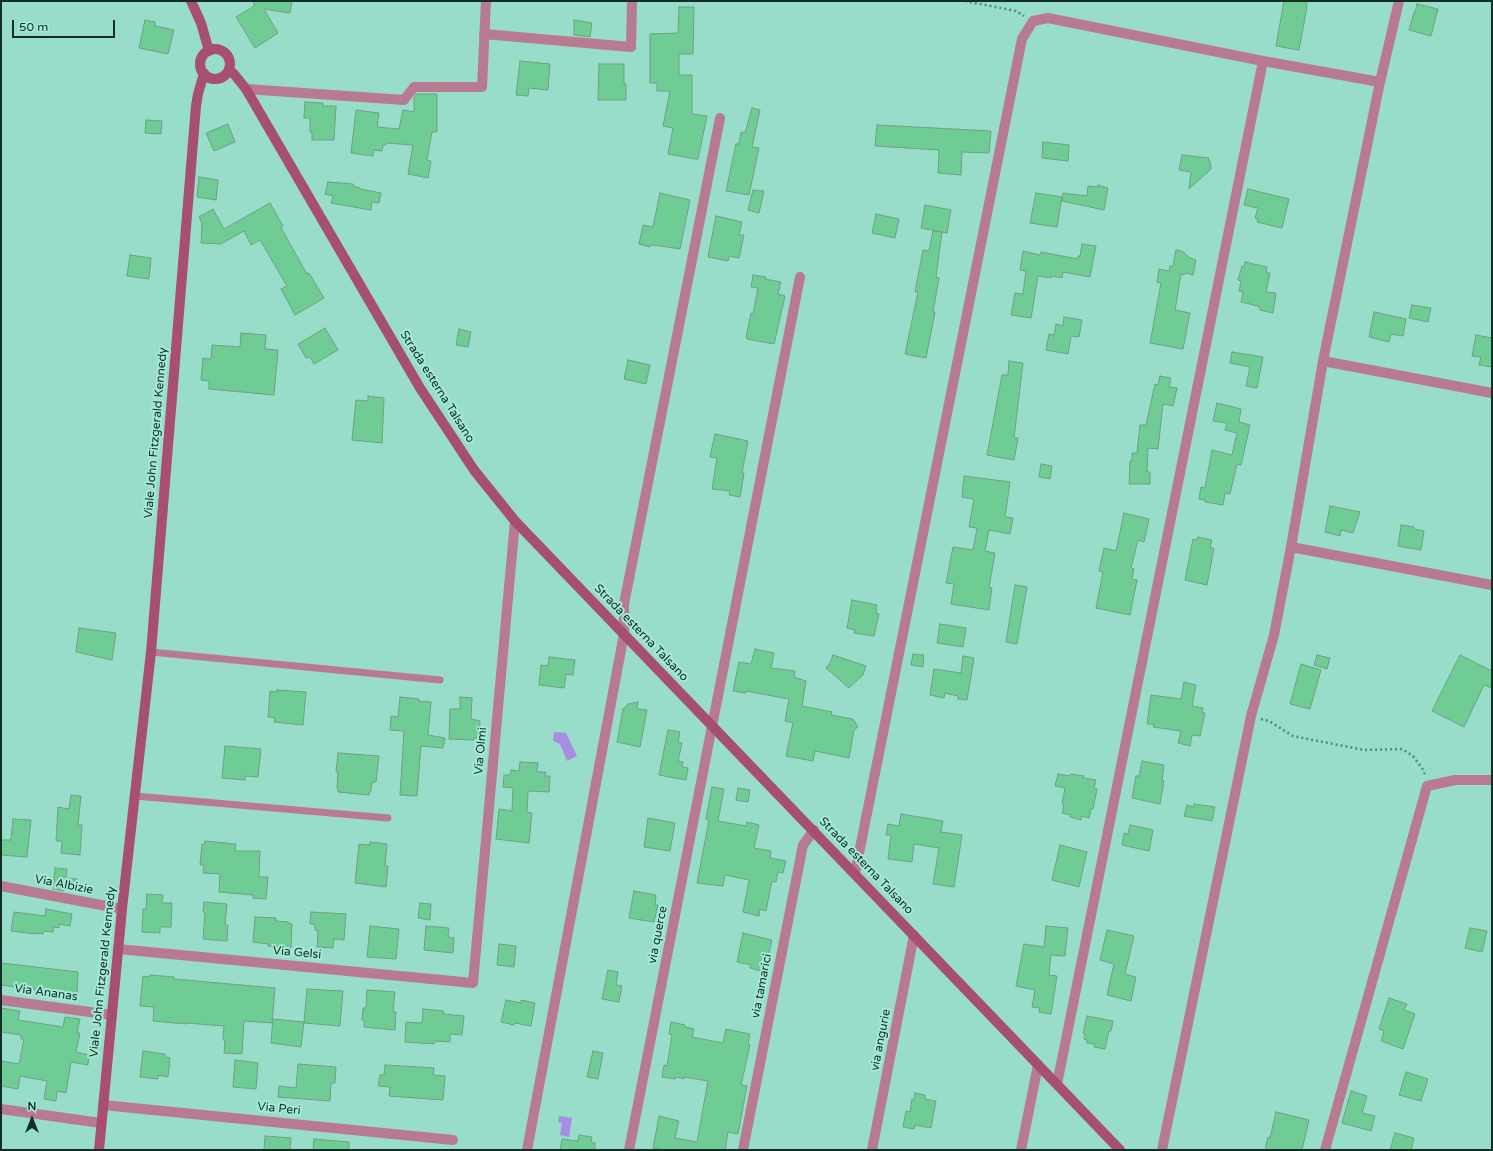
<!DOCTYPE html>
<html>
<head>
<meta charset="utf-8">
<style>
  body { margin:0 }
  #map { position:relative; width:1493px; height:1151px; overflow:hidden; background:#98dcca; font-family:"Varela Round",sans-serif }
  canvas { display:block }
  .frame { position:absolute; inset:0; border:2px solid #122e27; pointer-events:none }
  .north { position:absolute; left:12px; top:1099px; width:40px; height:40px; -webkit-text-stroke:3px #a5e9d7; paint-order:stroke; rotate:0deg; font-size:11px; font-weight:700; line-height:16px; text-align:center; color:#122e27 }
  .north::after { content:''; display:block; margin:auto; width:14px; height:18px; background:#122e27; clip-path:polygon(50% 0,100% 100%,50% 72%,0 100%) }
  .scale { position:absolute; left:12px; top:20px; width:103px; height:18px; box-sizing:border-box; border:2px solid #122e27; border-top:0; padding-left:5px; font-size:12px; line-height:14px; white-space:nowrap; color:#122e27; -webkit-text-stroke:3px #a5e9d7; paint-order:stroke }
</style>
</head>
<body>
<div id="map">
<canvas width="1493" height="1151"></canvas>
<div class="frame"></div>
<div class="north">N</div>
<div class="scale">50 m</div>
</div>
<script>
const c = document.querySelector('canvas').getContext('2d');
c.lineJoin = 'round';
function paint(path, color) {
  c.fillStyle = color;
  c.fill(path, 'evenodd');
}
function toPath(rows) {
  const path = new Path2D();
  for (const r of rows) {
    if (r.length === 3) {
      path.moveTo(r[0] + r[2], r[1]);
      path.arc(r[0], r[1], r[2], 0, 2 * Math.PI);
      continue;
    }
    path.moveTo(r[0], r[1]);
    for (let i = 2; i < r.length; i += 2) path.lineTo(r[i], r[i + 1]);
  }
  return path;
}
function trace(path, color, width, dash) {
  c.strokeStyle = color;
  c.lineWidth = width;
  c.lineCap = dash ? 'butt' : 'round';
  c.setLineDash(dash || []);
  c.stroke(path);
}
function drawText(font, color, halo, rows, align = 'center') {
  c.font = font + ' "Varela Round",sans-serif';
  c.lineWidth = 4;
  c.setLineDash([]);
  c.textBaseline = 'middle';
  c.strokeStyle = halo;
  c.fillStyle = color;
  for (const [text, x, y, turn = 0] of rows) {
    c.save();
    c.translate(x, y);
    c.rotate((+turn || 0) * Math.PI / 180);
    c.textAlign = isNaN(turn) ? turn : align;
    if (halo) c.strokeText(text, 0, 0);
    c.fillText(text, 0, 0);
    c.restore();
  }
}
paint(toPath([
  [554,732,566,733,577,756,567,761,560,744,553,741],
  [559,1116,572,1118,569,1137,560,1135,562,1123,558,1122]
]), '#a68fe2');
const building = toPath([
  [254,1,292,1,290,13,264,9,278,33,255,48,236,17,254,6,254,1],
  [1284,1,1307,1,1306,7,1307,7,1299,50,1276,46,1284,1],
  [1417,4,1438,9,1431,36,1409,30,1414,12,1415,12,1417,4],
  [679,7,694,7,693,54,679,54,679,75,692,75,692,114,707,116,698,159,695,159,668,154,673,128,663,126,670,91,657,91,657,83,650,83,650,34,678,33,679,7],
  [145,20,155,22,155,26,174,30,168,54,139,48,145,20],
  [574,20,592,23,590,37,574,35,574,20],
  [520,61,550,64,548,90,529,88,528,96,516,95,520,61],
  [599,64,624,64,624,84,626,84,626,100,598,100,599,64],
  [416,94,437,94,437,132,432,132,427,160,431,161,428,178,408,174,413,145,386,143,386,145,383,145,382,151,374,150,373,156,351,153,356,110,379,113,377,127,399,129,403,110,414,112,414,98,416,94],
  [305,102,323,103,323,106,336,106,334,140,312,140,312,132,310,132,310,118,304,118,305,102],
  [752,108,760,110,752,147,759,148,749,195,726,191,736,144,739,144,741,132,745,133,752,108],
  [146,120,162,121,161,134,145,133,146,120],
  [228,124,235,142,214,151,206,133,228,124],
  [877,125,991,131,989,153,962,152,961,175,938,173,939,150,875,146,877,125],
  [1043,142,1069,145,1068,161,1042,158,1043,142],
  [1182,155,1209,158,1208,161,1210,161,1211,169,1189,189,1191,172,1179,170,1182,155],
  [199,177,218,180,216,200,197,197,199,177],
  [328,182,353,184,353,186,360,188,360,189,381,193,379,203,372,202,371,210,331,203,333,196,325,194,328,182],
  [1098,185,1108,188,1104,210,1062,201,1063,193,1087,196,1088,186,1098,187,1098,185],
  [1248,189,1289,199,1282,228,1257,222,1258,219,1255,218,1258,208,1244,205,1248,189],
  [753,190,764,191,759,213,748,210,753,190],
  [660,193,690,200,680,249,661,246,650,245,650,247,639,244,643,225,653,227,660,193],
  [1036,193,1062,197,1057,227,1030,223,1036,193],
  [270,203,283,226,281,228,307,274,309,273,324,298,295,315,281,289,287,286,260,240,251,245,244,231,221,244,201,243,202,223,199,217,213,209,224,229,270,203],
  [925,205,951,210,947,233,921,228,925,205],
  [876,214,899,219,895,238,872,233,876,214],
  [716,216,742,222,739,235,744,235,739,258,729,256,728,261,708,257,716,216],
  [933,231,942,232,936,277,939,278,933,312,935,312,926,358,905,354,918,292,915,292,923,250,929,251,933,231],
  [1082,244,1096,246,1090,277,1063,272,1062,278,1051,276,1051,278,1038,276,1031,318,1011,315,1015,293,1023,294,1026,271,1020,270,1023,251,1040,255,1041,252,1078,259,1078,256,1080,256,1082,244],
  [1176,250,1182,251,1190,258,1196,260,1193,275,1185,273,1184,275,1181,274,1175,310,1190,313,1183,349,1150,343,1161,283,1157,282,1159,269,1169,271,1170,266,1173,266,1176,250],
  [130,255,151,258,149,279,127,276,130,255],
  [1245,262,1267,267,1266,272,1270,273,1266,292,1276,293,1273,313,1260,310,1260,307,1258,307,1258,306,1241,302,1243,292,1239,291,1241,281,1238,280,1242,266,1244,267,1245,262],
  [753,275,766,277,765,279,781,282,778,294,785,296,774,344,747,339,747,337,746,337,751,313,753,314,758,288,751,287,753,275],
  [1412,305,1431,308,1428,322,1409,318,1412,305],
  [1374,312,1406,319,1403,336,1391,334,1389,342,1369,337,1374,312],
  [1064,317,1082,320,1079,337,1071,336,1068,354,1046,350,1049,334,1054,335,1056,324,1063,326,1064,317],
  [325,328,338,350,314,364,310,357,306,358,298,344,325,328],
  [459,329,471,332,468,347,456,345,459,329],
  [241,333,266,335,265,349,278,350,274,395,209,389,209,381,201,380,203,358,211,359,212,345,240,347,241,333],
  [1476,335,1492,338,1492,367,1479,365,1481,357,1472,356,1476,335],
  [1232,352,1263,357,1257,388,1246,386,1250,367,1230,363,1232,352],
  [628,360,650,365,646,384,624,379,628,360],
  [1009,361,1023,363,1014,438,1018,438,1014,460,987,455,1002,375,1008,375,1009,361],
  [1160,376,1171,378,1169,387,1177,388,1173,406,1163,404,1158,449,1148,448,1147,472,1150,472,1150,484,1129,484,1130,461,1132,461,1132,453,1137,453,1140,425,1146,425,1155,384,1158,385,1160,376],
  [368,396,384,398,382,443,352,440,356,400,368,401,368,396],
  [1217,403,1241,409,1239,422,1250,425,1241,465,1237,464,1230,494,1225,493,1223,505,1205,502,1205,500,1199,499,1201,487,1205,488,1212,450,1232,455,1237,433,1225,430,1227,423,1213,421,1217,403],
  [715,434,748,441,742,473,744,473,740,497,729,495,730,491,712,489,717,458,710,457,715,434],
  [1041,464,1052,466,1050,479,1039,477,1041,464],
  [964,476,1010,482,1005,517,1013,518,1010,534,989,530,985,551,995,553,989,587,992,588,989,610,951,604,954,584,946,583,953,547,973,550,977,528,969,527,974,499,962,497,964,476],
  [1330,506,1360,512,1353,533,1341,530,1340,536,1325,532,1330,506],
  [1124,513,1149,519,1144,542,1138,540,1131,568,1134,569,1132,579,1137,580,1130,615,1096,608,1103,572,1099,571,1104,548,1116,551,1124,513],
  [1401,525,1414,527,1414,529,1424,531,1421,550,1398,546,1401,525],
  [1198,537,1212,540,1210,548,1214,548,1207,585,1185,580,1193,539,1197,540,1198,537],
  [1015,585,1027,587,1017,644,1006,642,1015,585],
  [852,600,877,605,876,613,879,614,874,636,854,633,855,630,847,628,852,600],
  [940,624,966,628,963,647,937,643,940,624],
  [79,628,116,633,112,660,76,652,79,628],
  [755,649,774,653,771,668,795,671,794,677,806,681,802,706,832,712,831,715,853,719,855,722,858,727,854,730,849,758,815,751,813,761,786,756,793,723,785,721,789,699,746,691,746,693,733,691,739,662,751,664,755,649],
  [913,654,924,655,923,667,911,665,913,654],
  [833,655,866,666,863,675,849,688,826,668,830,663,833,655],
  [1317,655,1330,658,1327,669,1314,665,1317,655],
  [1460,655,1492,671,1492,688,1484,685,1464,727,1432,711,1460,655],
  [963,656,974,658,967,700,958,699,958,696,945,693,944,698,930,695,934,669,961,673,963,656],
  [549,657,575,660,573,675,566,674,564,688,539,685,541,665,548,666,549,657],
  [1301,664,1321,670,1310,709,1290,704,1301,664],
  [1184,682,1196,685,1192,706,1203,708,1202,713,1205,713,1200,736,1192,735,1190,746,1178,743,1181,731,1153,727,1154,724,1147,724,1151,695,1181,699,1184,682],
  [277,690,306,692,303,725,274,722,275,718,268,717,270,691,277,692,277,690],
  [400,697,419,699,419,701,431,702,428,735,445,738,443,748,421,746,417,796,400,795,404,731,390,730,391,716,398,717,400,697],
  [460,697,472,698,471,719,480,721,479,738,474,738,474,740,449,739,450,709,460,709,460,697],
  [638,702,637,709,647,710,640,747,617,742,623,709,628,704,638,702],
  [668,730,680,732,678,742,682,743,678,761,683,762,682,767,688,768,686,780,659,775,668,730],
  [225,746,261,749,258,777,245,776,245,780,222,778,225,746],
  [338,753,379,756,376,782,372,782,371,791,370,791,369,795,338,792,338,788,337,788,338,772,336,772,338,753],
  [1142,761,1164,765,1162,781,1164,781,1160,804,1132,798,1136,776,1139,776,1142,761],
  [520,762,538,763,537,772,546,772,545,776,550,776,549,792,528,791,527,812,532,813,529,843,496,839,499,809,512,811,513,788,503,787,504,775,510,775,511,770,519,771,520,762],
  [1058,774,1070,776,1071,774,1084,776,1083,778,1096,780,1094,788,1097,789,1093,809,1091,809,1089,818,1082,816,1081,820,1070,817,1071,815,1062,813,1064,805,1062,804,1065,788,1055,786,1058,774],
  [712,787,724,789,718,821,746,826,747,822,759,825,754,848,771,851,770,858,786,861,783,873,778,872,776,882,772,881,766,911,760,909,759,916,743,912,749,880,725,875,723,886,697,883,709,820,706,819,712,787],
  [738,788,750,790,748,802,736,800,738,788],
  [71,795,81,796,78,825,82,825,80,855,61,853,62,841,56,841,58,807,69,809,71,795],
  [1194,804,1215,807,1212,821,1184,816,1187,805,1194,807,1194,804],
  [901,814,943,821,941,832,962,835,954,887,933,884,939,848,914,844,912,862,888,859,891,835,886,835,888,824,899,826,901,814],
  [648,818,675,823,670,851,644,847,648,818],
  [13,819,31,820,27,857,1,855,1,840,11,840,13,819],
  [1130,825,1153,830,1149,851,1122,845,1124,833,1128,834,1130,825],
  [205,841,236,844,235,851,260,851,259,877,268,877,266,899,253,898,253,895,219,892,220,874,203,873,204,865,200,865,202,844,204,845,205,841],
  [370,842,387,844,385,866,388,866,386,887,355,883,359,844,370,845,370,842],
  [1060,845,1087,852,1079,887,1052,880,1060,845],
  [55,868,67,869,66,878,77,879,76,890,64,889,64,891,53,889,55,868],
  [634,891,656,895,655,905,658,905,654,922,629,918,634,891],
  [147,894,163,895,162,903,172,903,171,927,160,927,160,933,142,932,143,909,146,909,147,894],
  [204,902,227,904,225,925,228,925,227,941,203,939,205,913,203,912,204,902],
  [420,903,431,904,430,920,418,918,420,903],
  [46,909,72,914,70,926,59,924,59,928,54,927,53,932,44,931,43,934,35,933,35,934,11,931,14,912,45,916,46,909],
  [311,912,346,914,344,940,334,939,333,948,317,947,318,931,315,930,315,924,310,924,311,912],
  [255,917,276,918,276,921,288,922,288,923,292,924,291,948,268,946,268,944,253,942,255,917],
  [370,926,399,929,396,959,367,957,370,926],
  [426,926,449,928,448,937,454,938,453,953,424,950,426,926],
  [1046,926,1068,928,1065,956,1051,955,1049,975,1057,976,1051,1014,1039,1012,1040,1008,1032,1007,1035,990,1016,986,1024,944,1044,947,1046,926],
  [1470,928,1487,931,1482,952,1465,948,1470,928],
  [1107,930,1134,936,1125,974,1136,977,1131,1001,1107,995,1114,964,1100,960,1107,930],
  [743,933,772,940,768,957,766,957,761,971,750,968,751,965,737,962,743,933],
  [499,944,516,946,514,967,497,965,499,944],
  [1,963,78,972,77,995,1,985,1,963],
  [608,970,618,972,616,985,622,986,619,1002,602,999,608,970],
  [150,975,174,977,174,979,275,988,272,1023,244,1021,242,1054,224,1053,225,1040,223,1040,224,1026,186,1023,186,1024,153,1021,154,1007,140,1006,143,976,149,977,150,975],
  [307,989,343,991,340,1026,304,1023,307,989],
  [367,990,395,992,393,1012,396,1012,395,1030,364,1027,364,1020,362,1020,363,1008,366,1008,367,990],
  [1389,998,1407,1004,1404,1010,1415,1014,1403,1049,1381,1041,1384,1031,1379,1029,1389,998],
  [506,1000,521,1003,521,1000,535,1003,531,1026,515,1023,514,1025,501,1022,506,1000],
  [1,1008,20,1011,18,1020,63,1027,65,1017,80,1019,77,1033,80,1033,76,1052,89,1055,88,1065,71,1062,66,1093,57,1091,56,1101,44,1099,47,1081,20,1076,18,1089,1,1086,1,1061,19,1064,24,1039,21,1039,21,1035,1,1032,1,1008],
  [423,1009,444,1011,443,1014,464,1016,462,1035,450,1034,450,1042,435,1041,434,1044,405,1042,406,1022,422,1023,423,1009],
  [1087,1016,1113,1021,1111,1031,1109,1031,1105,1049,1094,1047,1095,1044,1087,1043,1087,1040,1084,1039,1085,1034,1083,1033,1087,1016],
  [273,1019,304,1022,301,1047,271,1043,273,1019],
  [671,1022,685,1025,685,1027,694,1029,692,1037,723,1043,726,1029,750,1034,748,1044,750,1045,741,1085,747,1086,738,1134,728,1132,725,1150,664,1150,653,1148,659,1116,679,1121,675,1138,697,1142,708,1081,684,1077,684,1079,676,1077,675,1079,662,1077,664,1065,667,1066,672,1035,669,1034,671,1022],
  [143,1051,165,1054,165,1057,170,1058,168,1077,158,1075,158,1079,140,1077,143,1051],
  [593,1051,603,1053,598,1079,587,1077,593,1051],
  [235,1060,258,1063,256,1089,233,1087,235,1060],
  [298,1064,336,1067,335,1083,331,1083,330,1101,278,1097,279,1086,296,1088,298,1064],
  [385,1065,434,1068,433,1075,445,1076,443,1100,389,1096,390,1087,378,1086,380,1075,384,1075,385,1065],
  [1406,1072,1428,1079,1421,1101,1399,1095,1406,1072],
  [1351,1091,1367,1096,1362,1113,1375,1116,1371,1131,1342,1123,1351,1091],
  [915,1093,925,1095,925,1099,936,1101,931,1128,915,1125,914,1129,903,1127,906,1111,910,1112,912,1099,914,1100,915,1093],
  [1276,1112,1309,1120,1302,1150,1265,1150,1268,1137,1270,1138,1276,1112],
  [1395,1133,1414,1138,1411,1150,1390,1150,1395,1133],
  [579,1135,592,1137,591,1142,595,1143,595,1150,560,1150,562,1139,578,1141,579,1135],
  [265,1136,291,1138,290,1150,264,1150,265,1136],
  [314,1139,349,1142,349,1150,313,1150,314,1139]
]);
paint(building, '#6fcc95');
trace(building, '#6ea181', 1);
trace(toPath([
  [965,1,1016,11,1024,16],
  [1261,719,1269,721,1293,736,1364,750,1402,749,1413,756,1424,771,1425,776]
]), '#57877a', 2.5, [2, 3]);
trace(toPath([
  [151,652,440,680],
  [135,796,388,818]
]), '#b77a90', 7);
trace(toPath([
  [484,34,631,47,632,1],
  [246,89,404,100,414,87,482,87,486,1],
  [1323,361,1492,393],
  [1291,547,1492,585],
  [855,873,1022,39,1033,21,1048,18,1263,61,1380,82],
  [1,886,122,909],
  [118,949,473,983,515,521],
  [1,1000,112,1015],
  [1057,1084,1263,61],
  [103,1105,453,1140],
  [1,1109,101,1123],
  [527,1150,624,634,624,604,720,118],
  [629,1150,800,277],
  [743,1150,803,845,814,830],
  [872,1150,914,935],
  [1021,1150,1038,1065],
  [1162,1150,1251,716,1274,635,1291,547,1323,361,1380,82,1399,1],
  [1325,1150,1427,786,1455,780,1492,780]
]), '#b77a90', 10);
trace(toPath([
  [191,1,201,23,209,51],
  [215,64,15],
  [229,70,234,74,246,89,420,388,474,470,515,521,1120,1150],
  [99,1150,122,909,151,652,196,106,198,94,204,73]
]), '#a74f73', 10);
drawText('12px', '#122e27', '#a5e9d7', [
  ["Strada esterna Talsano",437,387,58],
  ["Viale John Fitzgerald Kennedy",156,433,-85],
  ["Strada esterna Talsano",641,633,46],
  ["Via Olmi",481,751,-85],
  ["Strada esterna Talsano",866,866,46],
  ["Via Albizie",64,885,11],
  ["via querce",658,935,-79],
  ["Via Gelsi",297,953,5],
  ["Viale John Fitzgerald Kennedy",103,972,-84],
  ["via tamarici",762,986,-79],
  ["Via Ananas",46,993,8],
  ["via angurie",881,1040,-79],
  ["Via Peri",279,1109,6]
]);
</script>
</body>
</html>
